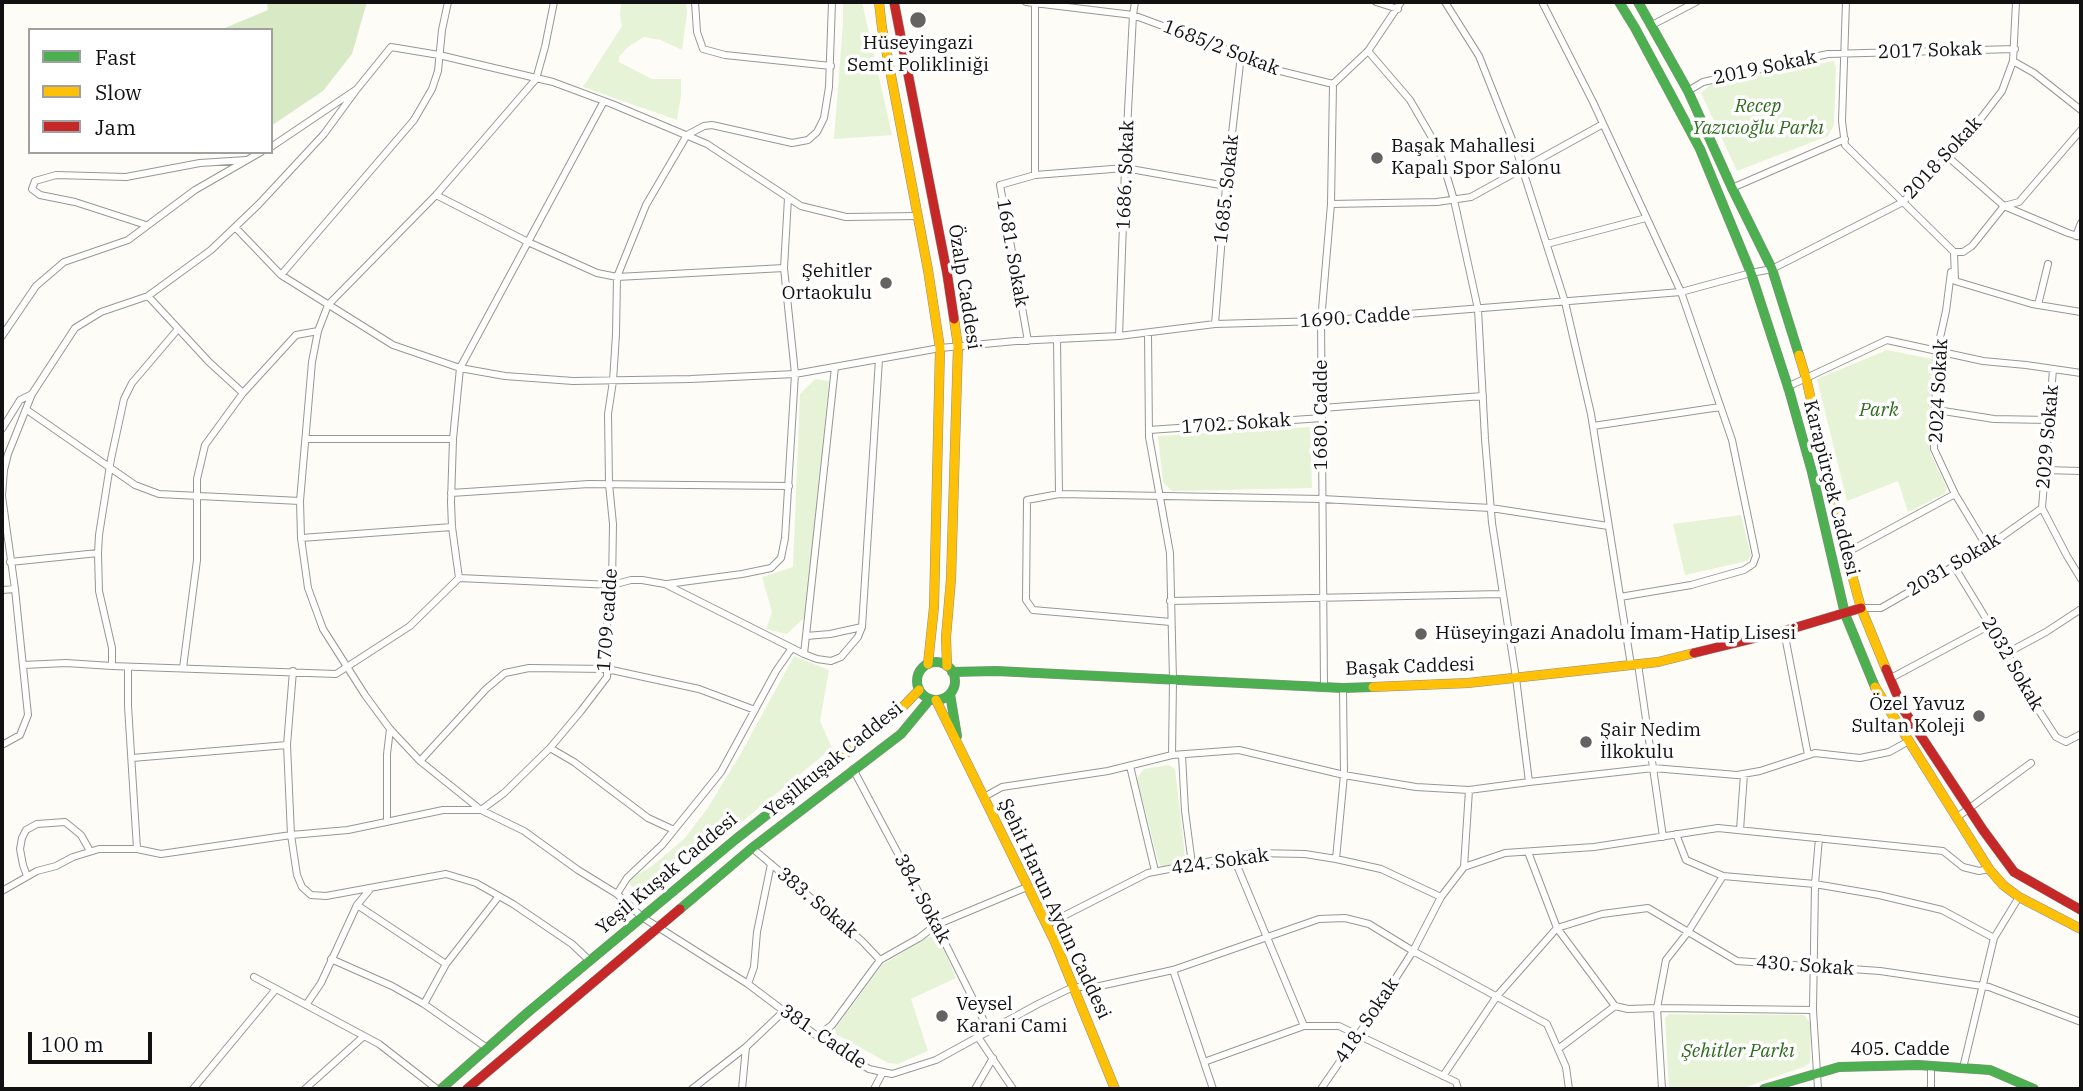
<!DOCTYPE html>
<html>
<head>
<meta charset="utf-8">
<style>
  body { margin:0 }
  #map { position:relative; width:2083px; height:1091px; overflow:hidden; background:#fdfcf7; font-family:"IBM Plex Serif",serif }
  canvas { display:block }
  .frame { position:absolute; inset:0; border:4px solid #111; pointer-events:none }
  .legend { position:absolute; left:28px; top:28px; width:245px; height:126px; box-sizing:border-box; background:#fff; border:2px solid #a0a0a0; margin:0; padding:9px 12px; list-style:none; font-size:21px; color:#111 }
  .legend li { display:flex; align-items:center; gap:14px; height:35px }
  .legend b { width:35px; border:2px solid #a0a0a0 }
  .scale { position:absolute; left:28px; top:1032px; width:124px; height:32px; box-sizing:border-box; border:4px solid #111; border-top:0; padding-left:9px; font-size:21px; line-height:24px; white-space:nowrap; color:#111; -webkit-text-stroke:5px #fff; paint-order:stroke }
</style>
</head>
<body>
<div id="map">
<canvas width="2083" height="1091"></canvas>
<div class="frame"></div>
<ul class="legend">
<li><b style="height:9px;background:#4caf50"></b>Fast</li>
<li><b style="height:9px;background:#ffc107"></b>Slow</li>
<li><b style="height:9px;background:#c62828"></b>Jam</li>
</ul>
<div class="scale">100 m</div>
</div>
<script>
const c = document.querySelector('canvas').getContext('2d');
c.lineJoin = 'round';
function paint(path, color) {
  c.fillStyle = color;
  c.fill(path, 'evenodd');
}
function toPath(rows) {
  const path = new Path2D();
  for (const r of rows) {
    if (r.length === 3) {
      path.moveTo(r[0] + r[2], r[1]);
      path.arc(r[0], r[1], r[2], 0, 2 * Math.PI);
      continue;
    }
    path.moveTo(r[0], r[1]);
    for (let i = 2; i < r.length; i += 2) path.lineTo(r[i], r[i + 1]);
  }
  return path;
}
function trace(path, color, width, dash) {
  c.strokeStyle = color;
  c.lineWidth = width;
  c.lineCap = dash ? 'butt' : 'round';
  c.setLineDash(dash || []);
  c.stroke(path);
}
function drawText(font, color, halo, rows, align = 'center') {
  c.font = font + ' "IBM Plex Serif",serif';
  c.lineWidth = 7;
  c.setLineDash([]);
  c.textBaseline = 'middle';
  c.strokeStyle = halo;
  c.fillStyle = color;
  for (const [text, x, y, turn = 0] of rows) {
    c.save();
    c.translate(x, y);
    c.rotate((+turn || 0) * Math.PI / 180);
    c.textAlign = isNaN(turn) ? turn : align;
    if (halo) c.strokeText(text, 0, 0);
    c.fillText(text, 0, 0);
    c.restore();
  }
}
paint(toPath([
  [621,2,686,2,687,13,682,50,661,40,644,37,628,47,619,57,619,62,652,79,681,79,681,95,677,120,583,87,622,26,620,16],
  [843,2,862,2,892,135,834,139,843,23],
  [1834,61,1836,68,1834,125,1828,136,1737,171,1701,93,1710,85],
  [1887,350,1932,359,1930,453,1947,488,1944,494,1908,512,1898,481,1847,501,1817,379],
  [815,379,829,381,805,617,787,634,766,629,772,612,762,577,793,567,800,394],
  [1310,427,1312,488,1172,491,1163,482,1158,436],
  [1741,515,1751,556,1747,561,1685,575,1673,524],
  [794,656,829,670,820,721,832,748,666,884,642,889,631,886,628,880,652,866,684,839,707,809,740,755],
  [1169,765,1175,769,1185,855,1184,861,1166,867,1161,867,1158,861,1137,778,1144,769],
  [935,936,939,938,956,978,911,999,928,1051,898,1064,888,1063,836,1034,835,1029,882,965,928,937],
  [1669,1014,1804,1015,1811,1024,1810,1062,1806,1066,1741,1089,1669,1089,1665,1018]
]), '#e7f3d7');
paint(toPath([
  [267,2,367,2,352,54,323,91,271,126,271,30,220,30,268,10]
]), '#d8eac5');
const street = toPath([
  [554,2,545,47,536,79,436,195,328,305,318,331,312,362,300,501,301,538,308,588,323,629,365,695,390,729,420,761,481,810,504,793,550,748,581,711,607,677,607,614,612,585,613,524,609,484,608,414,613,381,616,334,617,277,646,205,687,135,704,126,712,125,792,143,808,140,817,132,824,118,829,87,832,2],
  [695,2,697,32,703,49,725,55,831,66],
  [1026,2,1133,15,1241,55,1272,69,1333,84],
  [1376,2,1398,9],
  [1445,2,1479,56,1517,152,1565,302,1591,414,1631,665],
  [1542,2,1593,102,1681,292,1732,440,1756,556,1753,564,1744,570,1691,585,1620,597],
  [1846,2,1842,121,1845,145,1954,252,1955,281,2032,304,2081,312],
  [1652,25,1696,2],
  [1368,51,1410,100,1439,150,1454,200,1478,309,1485,439,1492,523,1516,678,1529,782,1653,768,1737,775,1760,771,1815,753,1860,758,1889,752,1909,741],
  [2013,61,2034,73,2081,110],
  [1688,91,1703,82,1828,54,2015,49],
  [271,147,357,89,391,47,439,55,553,82,612,104,707,144,801,206,846,217,918,216],
  [1947,156,2004,206,2068,233,2081,237],
  [1035,175,1035,3],
  [1732,188,1845,139],
  [436,195,528,242,597,273,617,277,784,268],
  [1331,204,1437,202,1471,197,1603,124],
  [146,225,75,202,40,195,32,189,35,181,56,175,126,177,200,163,246,160],
  [236,228,281,275,393,345,460,368,505,376,573,381,691,379,795,374,940,348,1016,341,1119,336,1215,324,1321,321,1681,292,1751,273,1772,269,1903,202,1951,152,1982,117,2002,91,2013,61,2016,2],
  [2076,236,2081,223],
  [1547,244,1646,218],
  [1954,252,1963,252,1972,246,2004,206,2019,202,2081,130],
  [1951,272,1946,311,1937,351,1934,449,1955,494,1987,547],
  [281,275,414,120,432,89,438,71,442,30,448,2],
  [148,296,209,362,243,393],
  [2038,305,2048,264],
  [1215,324,1226,186,1241,55],
  [2,336,36,286,64,262,128,240,195,190,261,152],
  [1119,336,1125,168,1133,15,1135,2],
  [1057,339,1059,494],
  [1028,341,1000,185,1035,175,1125,168,1226,186],
  [2053,369,2042,508,2067,556,2081,579],
  [1787,387,1887,340,1983,361,2026,365,2081,373],
  [1322,408,1483,396],
  [27,410,135,485,159,494,300,501],
  [1937,410,1994,419,2049,420],
  [1593,426,1720,407],
  [2,429,20,400,32,394],
  [1149,430,1322,418],
  [307,439,453,439],
  [2044,470,2081,471],
  [451,493,589,484,789,486],
  [301,538,452,527],
  [1846,553,1955,494],
  [10,562,98,553],
  [1954,566,2007,653,2027,692,2056,737,2066,742,2081,734],
  [459,578,612,585,631,580,642,580,665,584,804,654,817,659,831,661,841,657,858,637,862,627,879,359],
  [667,584,742,574,771,568,781,558,785,538,795,374,784,268,788,198],
  [2,590,15,589],
  [1170,601,1502,594],
  [1861,608,1881,608,1987,547,2042,508],
  [1171,622,1033,610,1026,600,1027,500,1059,494,1322,499,1491,508,1608,526],
  [1784,631,1808,755],
  [806,636,830,634,862,627],
  [2007,653,2046,632,2081,609],
  [804,654,835,367],
  [1638,664,1663,837],
  [23,665,66,663,112,666,336,674,410,626,459,578,452,527,451,502,453,439,460,368,604,101],
  [112,666,112,648,99,591,98,553,99,535,111,459,124,399,132,383,178,329],
  [128,667,128,706,137,849,161,854,291,835,348,830,443,810,481,810,524,831,578,870,617,894,642,917,748,984,817,1036,869,1069,892,1074,936,1060,1038,1004,1073,987,1095,987,1173,970,1319,919,1345,918,1369,924,1413,951,1547,1024,1566,1067,1569,1089],
  [183,668,197,560,197,479,205,445,243,393,296,335,318,331],
  [1891,678,1990,625],
  [1324,687,1321,321,1331,204,1333,84,1368,51,1401,2],
  [2,745,20,735,28,715,15,589,2,496,4,470,8,454,32,394,75,328,101,312,148,296,211,250,259,204,324,134,357,89],
  [287,745,293,671],
  [550,748,574,762,648,818,674,830],
  [1172,755,1239,750,1344,775,1416,787,1469,790,1529,782],
  [1182,755,1185,811,1192,864],
  [132,758,287,745,291,835,297,875,302,887,311,895,326,896,446,874,476,883,513,904,572,944,590,961],
  [420,761,486,689,505,673,529,668,607,669,699,689,755,710],
  [1130,766,1155,871],
  [853,769,936,925,989,1031],
  [984,797,1002,787,1108,771,1172,755,1173,680,1170,553,1149,437,1148,333],
  [1956,818,2031,763],
  [387,820,387,754,390,729],
  [1740,830,1744,774],
  [1676,834,1686,860,1723,876,1815,884,1879,895,1942,910,1994,938],
  [752,848,862,941,880,960],
  [1528,852,1557,928,1615,1006,1628,1009,1657,1008,1813,1010],
  [1233,856,1304,1026],
  [1336,859,1344,775,1343,688],
  [1464,867,1505,853,1594,847,1718,828,1943,851,1963,867,1979,871,1989,869],
  [27,876,23,865,20,849,22,838,26,830,37,824,65,822,81,835,90,851],
  [2,891,37,871,56,866,73,857,99,849,137,849],
  [617,894,627,878,662,845,721,772,776,671,792,648],
  [357,905,446,964],
  [1046,925,1148,873,1254,853,1305,854,1336,859,1381,869,1441,897],
  [331,959,392,986,424,1004,487,1048],
  [1173,970,1213,1089],
  [254,977,379,1044,437,1089],
  [748,984,754,967,757,932,771,864],
  [424,1004,446,964,499,896],
  [306,1005,321,983,357,905,371,888],
  [817,1036,832,1025,880,960,919,938,936,925,1027,887],
  [978,1037,1013,1089],
  [1558,1049,1615,1006],
  [1204,1062,1304,1026,1339,1026,1456,1082,1458,1089],
  [1931,1066,1931,1089],
  [1963,1068,1994,938,2019,897],
  [1443,1076,1497,996,1557,928,1602,914,1648,908,1737,961,1880,971,1989,987,2081,1022],
  [193,1089,276,989],
  [305,1089,364,1036],
  [692,1089,746,1047],
  [742,1089,746,1047,784,1011],
  [874,1089,883,1072],
  [975,1089,993,1058],
  [1321,1089,1378,1006,1413,951,1441,897,1464,867,1469,790],
  [1662,1089,1657,1008,1666,960,1688,932,1723,876],
  [1818,1089,1813,1010,1815,884,1819,838]
]);
const fast = toPath([
  [1619,2,1635,28,1700,149,1751,273,1789,390,1812,472,1845,614,1875,687],
  [1638,2,1688,91,1732,188,1772,269,1799,355],
  [936,681,19],
  [952,672,996,671,1343,688,1373,687],
  [950,694,957,736],
  [680,909,752,848,901,734,930,699],
  [441,1089,527,1013,736,839,783,802],
  [1764,1089,1839,1067,1918,1065,1990,1070,2034,1089]
]);
const slow = toPath([
  [879,2,882,28,928,270,940,348,934,607,928,664],
  [1799,355,1806,378,1846,553,1861,608,1886,669],
  [947,666,946,637,951,579,958,346,954,319],
  [1373,687,1468,683,1658,662,1694,653],
  [1875,687,1989,869,2003,885,2019,897,2081,929],
  [936,700,1055,942,1115,1089],
  [783,802,895,715,919,690]
]);
const jam = toPath([
  [894,2,947,273,954,319],
  [1694,653,1784,631,1861,608],
  [1886,669,1903,709,1983,830,2014,872,2081,910],
  [467,1089,680,909]
]);
trace(street, '#979795', 8);
trace(fast, '#8e8d8b', 10);
trace(slow, '#8e8d8b', 10);
trace(jam, '#8e8d8b', 10);
trace(street, '#fffffe', 6);
trace(fast, '#4caf50', 9);
trace(slow, '#ffc107', 9);
trace(jam, '#c62828', 9);
for (const [x, y, r, color] of [
  [918,20,9,"#646362"],
  [1377,158,7,"#646362"],
  [886,283,7,"#646362"],
  [1421,634,7,"#646362"],
  [1979,716,7,"#646362"],
  [1586,742,7,"#646362"],
  [942,1016,7,"#646362"]
]) {
  const dot = new Path2D();
  dot.arc(x, y, r, 0, 2 * Math.PI);
  c.fillStyle = color;
  c.fill(dot);
  trace(dot, '#fff', 2.5);
}
drawText('19px', '#111', '#fff', [
  ["Hüseyingazi",918,44,"center"],
  ["Semt Polikliniği",918,66,"center"],
  ["Başak Mahallesi",1391,147],
  ["Kapalı Spor Salonu",1391,169],
  ["Şehitler",872,272,"right"],
  ["Ortaokulu",872,294,"right"],
  ["Hüseyingazi Anadolu İmam-Hatip Lisesi",1435,634],
  ["Özel Yavuz",1965,705,"right"],
  ["Sultan Koleji",1965,727,"right"],
  ["Şair Nedim",1600,731],
  ["İlkokulu",1600,753],
  ["Veysel",956,1005],
  ["Karani Cami",956,1027]
], 'left');
drawText('19px', '#111', '#fff', [
  ["1685/2 Sokak",1221,48,21],
  ["2017 Sokak",1930,51,-2],
  ["2019 Sokak",1765,68,-12],
  ["2018 Sokak",1943,158,-47],
  ["1686. Sokak",1126,175,-88],
  ["1685. Sokak",1227,189,-84],
  ["1681. Sokak",1012,253,80],
  ["Özalp Caddesi",964,287,81],
  ["1690. Cadde",1355,318,-4],
  ["2024 Sokak",1939,391,-87],
  ["1680. Cadde",1322,415,-90],
  ["1702. Sokak",1236,424,-4],
  ["2029 Sokak",2048,437,-85],
  ["Karapürçek Caddesi",1831,488,76],
  ["2031 Sokak",1954,565,-31],
  ["1709 cadde",608,620,-86],
  ["2032 Sokak",2012,664,60],
  ["Başak Caddesi",1410,667,-2],
  ["Yeşilkuşak Caddesi",834,760,-39],
  ["424. Sokak",1220,862,-8],
  ["Yeşil Kuşak Caddesi",667,874,-40],
  ["384. Sokak",922,899,62],
  ["383. Sokak",817,903,40],
  ["Şehit Harun Aydın Caddesi",1054,909,65],
  ["430. Sokak",1805,966,4],
  ["418. Sokak",1367,1021,-56],
  ["381. Cadde",823,1037,34],
  ["405. Cadde",1900,1050]
]);
drawText('italic 19px', '#2f6b1f', '#fff', [
  ["Recep",1758,107],
  ["Yazıcıoğlu Parkı",1758,129],
  ["Park",1879,411],
  ["Şehitler Parkı",1738,1052]
]);
</script>
</body>
</html>
